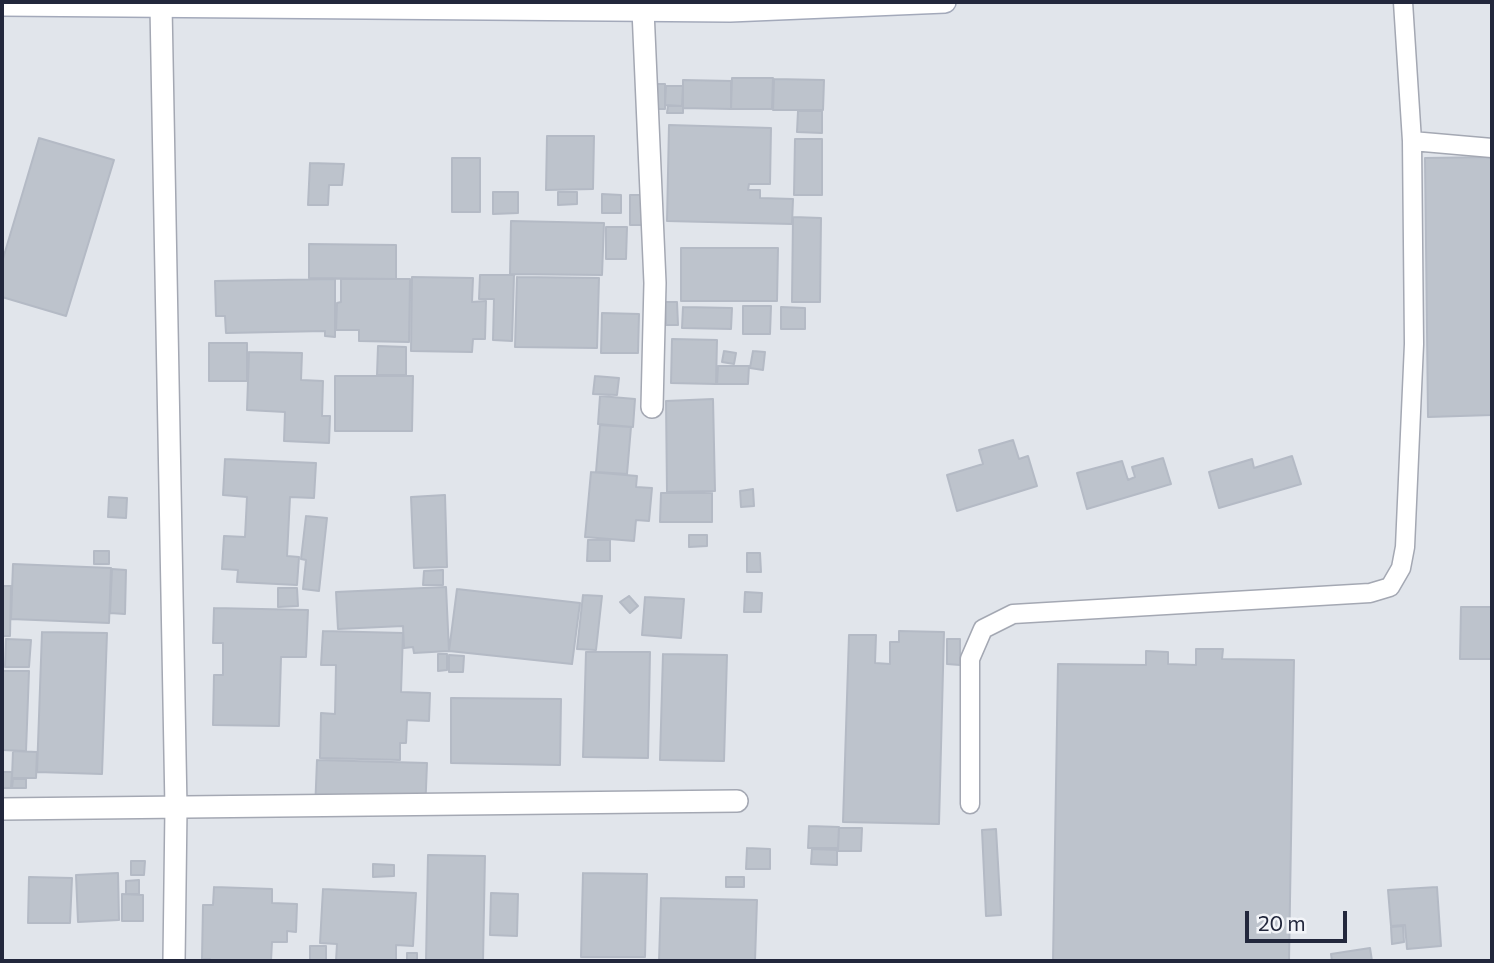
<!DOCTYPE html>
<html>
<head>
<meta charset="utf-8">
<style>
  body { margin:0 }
  #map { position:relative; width:1494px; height:963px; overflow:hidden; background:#e1e5eb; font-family:Commissioner,sans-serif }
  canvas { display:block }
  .frame { position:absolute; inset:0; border:4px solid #22273c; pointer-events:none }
  .scale { position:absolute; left:1245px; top:911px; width:102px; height:32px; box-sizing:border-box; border:4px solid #22273c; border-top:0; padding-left:9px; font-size:21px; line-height:24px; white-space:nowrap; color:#22273c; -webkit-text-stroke:5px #f2f4f8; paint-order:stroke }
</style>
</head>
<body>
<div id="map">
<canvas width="1494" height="963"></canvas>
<div class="frame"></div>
<div class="scale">20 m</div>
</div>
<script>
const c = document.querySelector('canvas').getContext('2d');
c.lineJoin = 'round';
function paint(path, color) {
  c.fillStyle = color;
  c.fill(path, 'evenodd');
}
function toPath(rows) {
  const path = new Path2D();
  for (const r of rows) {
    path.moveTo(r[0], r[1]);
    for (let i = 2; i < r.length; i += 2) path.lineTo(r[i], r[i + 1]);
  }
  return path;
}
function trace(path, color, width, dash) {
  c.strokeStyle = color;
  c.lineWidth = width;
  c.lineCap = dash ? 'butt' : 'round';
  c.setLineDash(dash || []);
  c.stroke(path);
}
const building = toPath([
  [732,78,773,78,772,109,731,109,732,78],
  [774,79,824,80,823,110,773,110,774,79],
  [683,80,731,81,731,109,683,108,683,80],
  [653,84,665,84,665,109,653,109,653,84],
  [666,86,683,86,682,106,665,105,666,86],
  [668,106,683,106,683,113,667,113,668,106],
  [798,111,822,111,822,133,797,132,798,111],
  [669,125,771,128,770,184,749,184,748,190,760,190,760,198,793,199,792,224,667,221,669,125],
  [547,136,594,136,593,189,546,190,547,136],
  [39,138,114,160,66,316,2,297,2,262,39,138],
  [795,139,822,139,822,195,794,195,795,139],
  [1492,157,1492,415,1428,417,1425,158,1492,157],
  [452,158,480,158,480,212,452,212,452,158],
  [310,163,344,164,342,185,329,185,328,205,308,205,310,163],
  [493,192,518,192,518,213,493,214,493,192],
  [558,192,577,192,577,204,558,205,558,192],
  [602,194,621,195,621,213,602,213,602,194],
  [630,195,647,195,646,225,630,225,630,195],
  [793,217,821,218,820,302,792,302,793,217],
  [511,221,604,223,602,275,510,274,511,221],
  [606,227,627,227,626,259,606,259,606,227],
  [309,244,396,245,396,279,309,278,309,244],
  [681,248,778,248,777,301,681,301,681,248],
  [480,275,514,275,512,341,493,340,494,299,479,299,480,275],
  [412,277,473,278,472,302,486,301,485,339,473,339,472,352,411,351,412,277],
  [517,277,599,278,597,348,515,347,517,277],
  [335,279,335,337,325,336,325,331,226,333,225,316,216,316,215,281,335,279],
  [341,279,410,279,409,342,359,341,359,330,336,330,337,303,341,302,341,279],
  [665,302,677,302,678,325,666,325,665,302],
  [743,306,771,306,770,334,743,334,743,306],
  [683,307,732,308,731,329,682,328,683,307],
  [781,307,805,308,805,329,781,329,781,307],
  [602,313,639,314,638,353,601,353,602,313],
  [672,339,717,340,716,384,671,383,672,339],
  [209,343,247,343,247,381,209,381,209,343],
  [378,346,406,347,406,375,377,375,378,346],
  [724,351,736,353,734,364,722,362,724,351],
  [753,351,765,352,763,370,750,368,753,351],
  [249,352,302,353,301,380,323,381,322,416,330,416,329,443,284,441,285,412,247,410,249,352],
  [718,366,749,366,748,384,717,384,718,366],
  [335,376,413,376,412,431,335,431,335,376],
  [595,376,619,378,617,395,593,394,595,376],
  [600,396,635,399,633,427,598,424,600,396],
  [713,399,715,491,667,492,666,401,713,399],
  [600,425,631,427,627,474,596,472,600,425],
  [1013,440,1019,459,1028,456,1037,486,957,511,947,475,983,464,979,450,1013,440],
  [1292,456,1301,484,1219,508,1209,472,1252,459,1254,468,1292,456],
  [1163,458,1171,484,1087,509,1077,473,1122,461,1128,480,1135,477,1132,467,1163,458],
  [225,459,316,463,314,498,290,497,287,556,299,557,297,585,237,582,238,570,222,569,224,536,245,537,247,497,223,495,225,459],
  [591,472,637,476,636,487,652,488,649,521,636,520,634,541,585,537,591,472],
  [753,489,754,506,741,507,740,491,753,489],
  [661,493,712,493,712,522,660,522,661,493],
  [445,495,447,567,414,568,411,497,445,495],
  [109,497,127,498,126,518,108,517,109,497],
  [306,516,327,518,319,591,303,589,306,560,301,559,306,516],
  [689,535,707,535,707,546,689,547,689,535],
  [588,540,610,540,610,561,587,561,588,540],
  [94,551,109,551,109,564,94,564,94,551],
  [747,553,760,553,761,572,747,572,747,553],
  [13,564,111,568,109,623,11,619,13,564],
  [112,569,126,570,125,614,110,613,112,569],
  [443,570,443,585,423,585,424,571,443,570],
  [2,586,11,586,10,636,2,636,2,586],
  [446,587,449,651,414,653,413,647,404,648,403,626,338,629,336,592,446,587],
  [278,588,297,588,298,606,278,607,278,588],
  [457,589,580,603,572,664,449,651,457,589],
  [745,592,762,593,761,612,744,612,745,592],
  [583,595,602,596,596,650,577,649,583,595],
  [629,596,638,606,630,613,620,602,629,596],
  [645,597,684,599,681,638,642,635,645,597],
  [1461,607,1492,607,1492,659,1460,659,1461,607],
  [214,608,308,610,306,657,281,657,279,726,213,725,214,675,223,675,223,643,213,643,214,608],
  [323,631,403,633,401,692,430,693,429,721,407,720,406,743,400,743,400,760,320,758,321,713,335,714,336,665,321,665,323,631],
  [899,631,944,632,939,824,843,822,849,635,876,635,875,663,890,664,890,642,899,642,899,631],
  [42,632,107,633,102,774,37,772,42,632],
  [6,639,31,640,29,667,5,667,6,639],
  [947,639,960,639,960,665,947,664,947,639],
  [1196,649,1223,649,1222,659,1294,660,1289,961,1053,961,1058,664,1146,665,1146,651,1168,652,1168,664,1196,665,1196,649],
  [586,652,650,652,648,758,583,757,586,652],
  [438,654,447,654,447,670,438,671,438,654],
  [663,654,727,655,724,761,660,760,663,654],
  [449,655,464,656,463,672,449,672,449,655],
  [2,671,29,671,26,751,2,750,2,671],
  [451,698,561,699,560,765,451,763,451,698],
  [13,751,37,752,36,778,12,778,13,751],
  [317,760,427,763,425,814,315,811,317,760],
  [2,772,12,772,11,788,2,788,2,772],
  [13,779,26,779,26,788,12,788,13,779],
  [809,826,839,827,838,848,808,848,809,826],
  [839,828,862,828,861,851,838,851,839,828],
  [996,829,1001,915,986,916,982,830,996,829],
  [747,848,770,849,770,869,746,869,747,848],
  [812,849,837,850,837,865,811,864,812,849],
  [428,855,485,856,483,961,426,961,428,855],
  [131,861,145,861,144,875,131,875,131,861],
  [373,864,394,865,394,876,373,877,373,864],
  [118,873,119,920,78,922,76,875,118,873],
  [583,873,647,874,645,957,581,957,583,873],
  [29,877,72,878,70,923,28,923,29,877],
  [726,877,744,877,744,887,726,887,726,877],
  [139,880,139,894,126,894,126,881,139,880],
  [214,887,272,889,272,903,297,904,296,932,287,931,287,942,272,942,271,961,210,961,210,959,202,959,203,905,213,905,214,887],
  [1437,887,1441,946,1407,949,1405,925,1391,926,1388,890,1437,887],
  [323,889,416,893,413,946,396,945,396,961,336,961,337,944,320,943,323,889],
  [491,893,518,894,517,936,490,935,491,893],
  [122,894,143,895,143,921,122,921,122,894],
  [661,898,757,900,755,961,659,961,661,898],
  [1403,926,1404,942,1392,944,1391,927,1403,926],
  [310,946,326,946,326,961,310,961,310,946],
  [1370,948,1372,961,1332,961,1331,954,1370,948],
  [407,953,417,953,417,961,407,961,407,953]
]);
paint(building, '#bdc3cc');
trace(building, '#b4bac5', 2);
const lane = toPath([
  [1412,141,1492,148],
  [970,804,970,659,983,629,1013,614,1370,593,1390,587,1401,568,1405,547,1414,344,1412,141,1403,2]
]);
const street = toPath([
  [161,6,176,808,174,961],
  [643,10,655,283,652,407],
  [2,809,737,801]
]);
const secondary = toPath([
  [2,5,730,11,945,2]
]);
trace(lane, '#a4a8b3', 21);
trace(street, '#a4a8b3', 24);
trace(secondary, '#a3a9ba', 24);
trace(lane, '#fff', 18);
trace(street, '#fff', 21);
trace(secondary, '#fff', 21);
</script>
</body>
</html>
